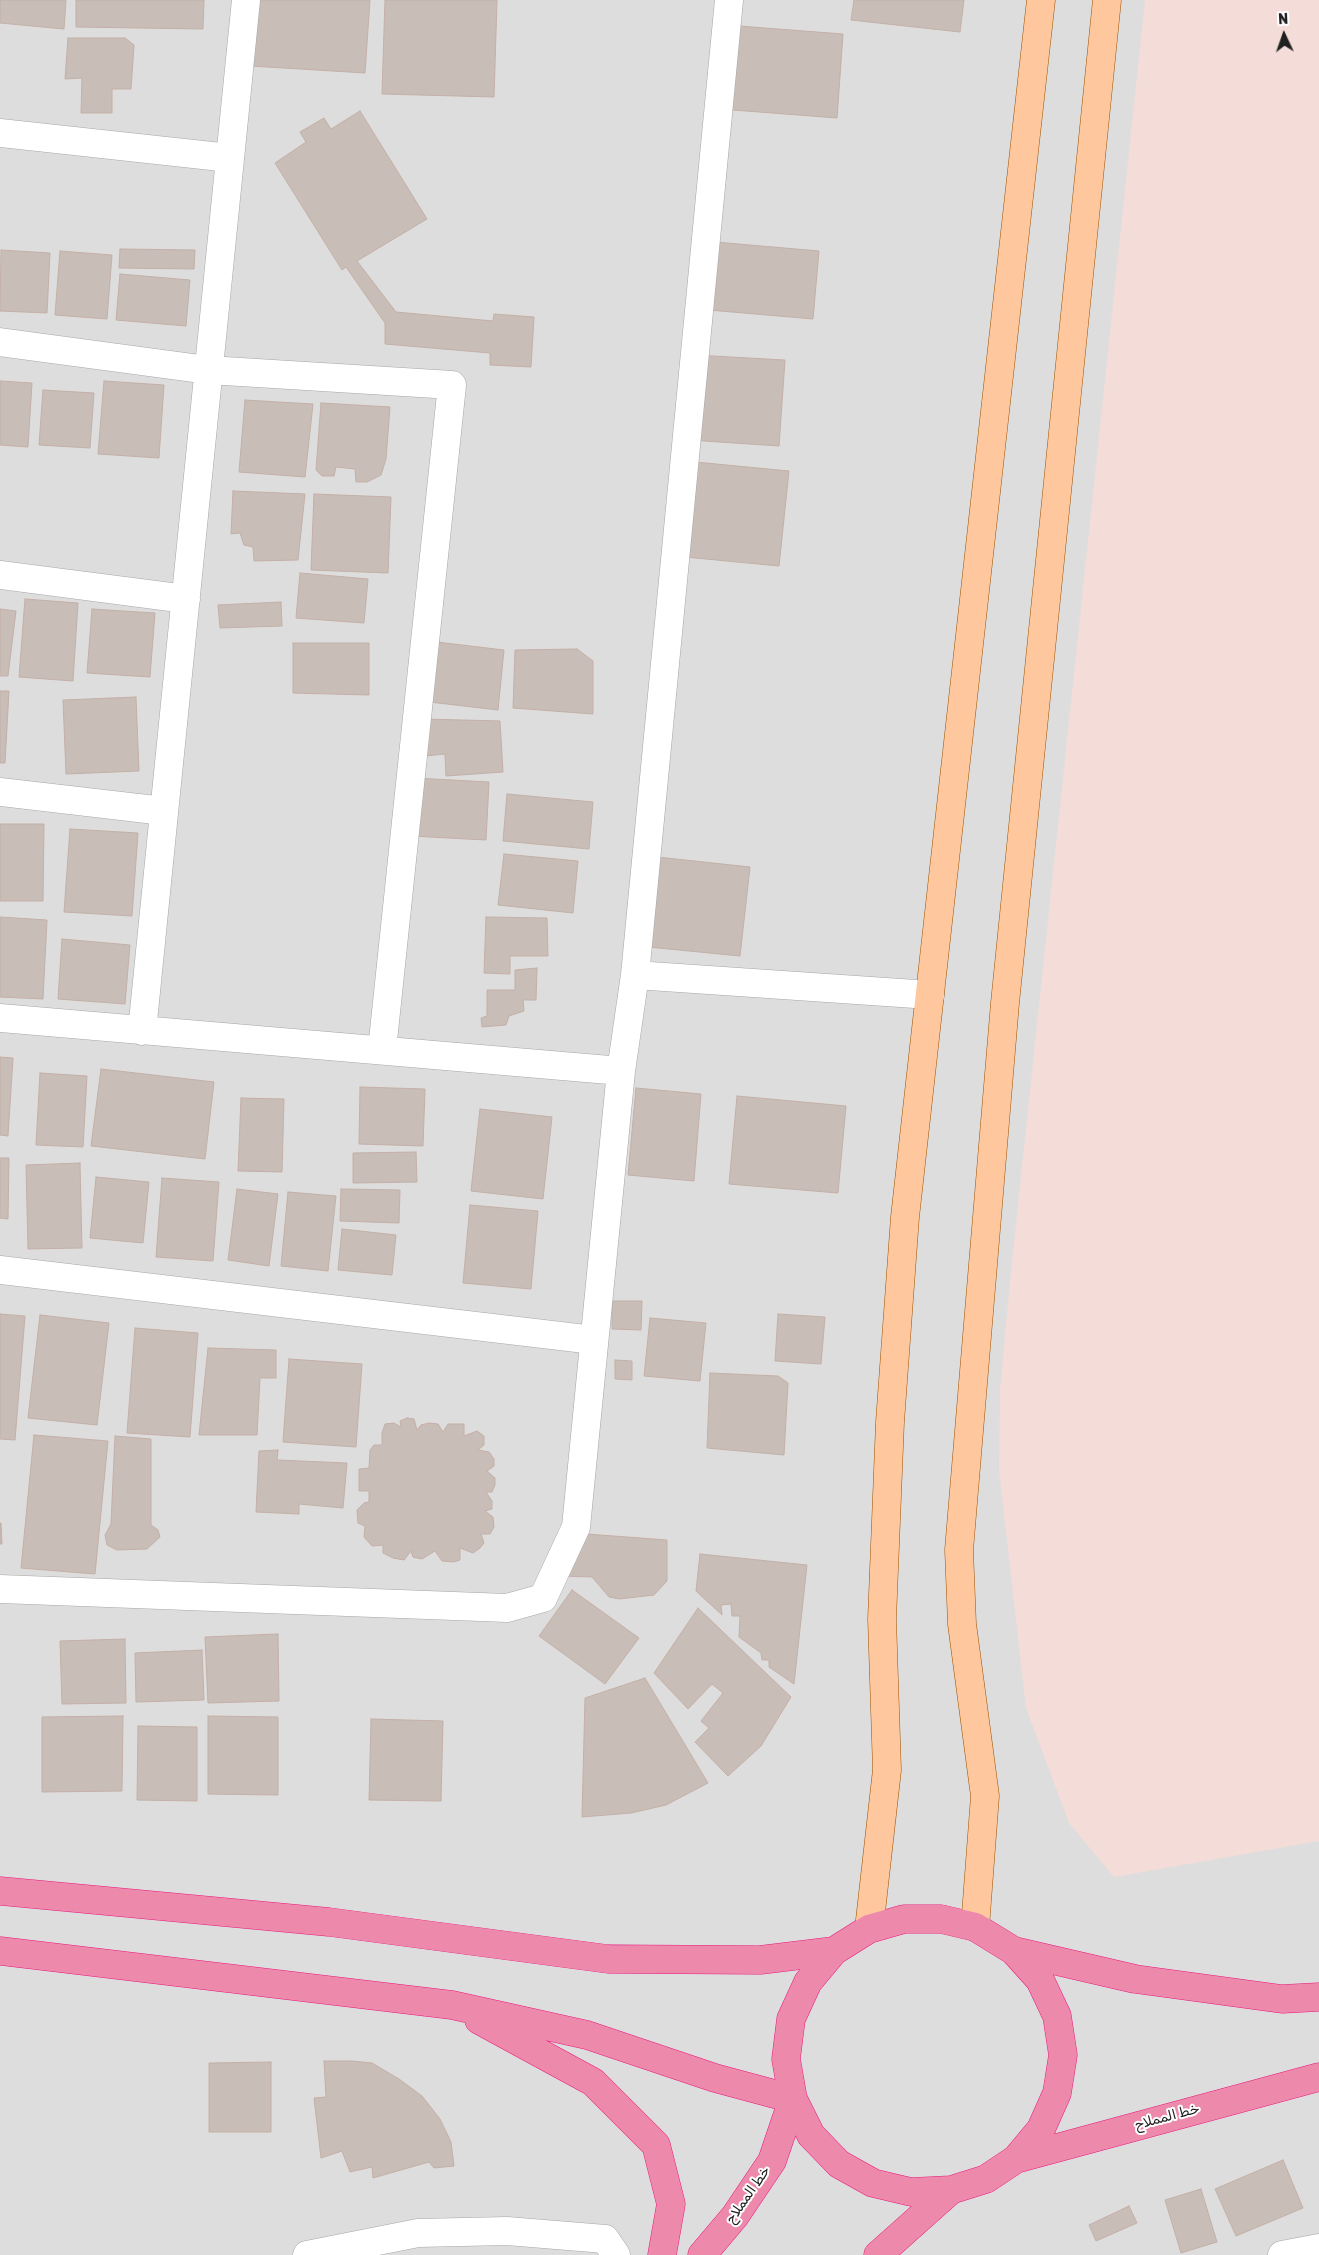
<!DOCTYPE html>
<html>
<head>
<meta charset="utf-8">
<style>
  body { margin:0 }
  #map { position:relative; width:1319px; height:2255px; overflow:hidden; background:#f1ece6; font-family:Rubik,sans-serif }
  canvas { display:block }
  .north { position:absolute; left:1259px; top:10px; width:50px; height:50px; -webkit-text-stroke:4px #fff; paint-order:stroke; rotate:357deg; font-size:14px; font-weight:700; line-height:20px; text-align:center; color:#202020 }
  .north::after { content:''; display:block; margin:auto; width:18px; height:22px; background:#202020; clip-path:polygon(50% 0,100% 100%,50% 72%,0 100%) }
</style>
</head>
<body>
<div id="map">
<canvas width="1319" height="2255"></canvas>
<div class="north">N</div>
</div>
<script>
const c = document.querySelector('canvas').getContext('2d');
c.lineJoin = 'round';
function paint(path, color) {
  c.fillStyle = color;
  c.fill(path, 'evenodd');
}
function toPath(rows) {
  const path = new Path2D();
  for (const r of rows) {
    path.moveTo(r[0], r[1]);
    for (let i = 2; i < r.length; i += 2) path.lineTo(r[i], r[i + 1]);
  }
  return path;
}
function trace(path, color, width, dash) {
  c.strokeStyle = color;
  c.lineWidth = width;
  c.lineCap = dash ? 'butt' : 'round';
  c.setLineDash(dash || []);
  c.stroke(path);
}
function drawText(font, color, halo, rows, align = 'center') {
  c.font = font + ' Rubik,Cairo,sans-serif';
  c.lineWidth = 4;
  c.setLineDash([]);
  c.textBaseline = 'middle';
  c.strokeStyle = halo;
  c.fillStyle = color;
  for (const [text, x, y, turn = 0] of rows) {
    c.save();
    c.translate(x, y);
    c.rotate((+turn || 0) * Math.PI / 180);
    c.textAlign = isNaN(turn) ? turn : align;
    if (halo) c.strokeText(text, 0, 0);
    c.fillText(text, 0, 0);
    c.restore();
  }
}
paint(toPath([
  [0,0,1319,0,1319,2255,0,2255]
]), '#dedddd');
paint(toPath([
  [1145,0,1319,0,1319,1841,1114,1877,1069,1823,1026,1708,999,1471,1000,1390,1011,1271]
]), '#f4dcd8');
const building = toPath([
  [0,0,66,0,64,29,0,23,0,0],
  [76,0,204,0,203,29,76,27,76,0],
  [255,0,370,0,365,73,251,66,255,0],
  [385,0,497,0,494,97,382,94,385,0],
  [854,0,964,0,960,32,851,20,854,0],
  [726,25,843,34,837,118,720,109,726,25],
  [68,38,125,38,134,45,131,89,112,89,112,113,81,113,82,78,65,79,68,38],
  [360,111,427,219,357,261,396,312,493,321,494,314,534,317,531,367,490,365,490,353,385,344,385,323,346,267,342,270,275,163,306,142,300,132,324,118,331,129,360,111],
  [715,242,819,251,813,319,709,310,715,242],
  [120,249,195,250,194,269,119,268,120,249],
  [1,250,50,253,47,313,0,311,1,250],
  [60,251,112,255,107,319,55,315,60,251],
  [120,274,190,280,186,326,116,320,120,274],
  [694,355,785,360,779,446,689,440,694,355],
  [0,381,32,383,28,447,0,445,0,381],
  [104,381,164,385,159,458,98,454,104,381],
  [43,390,94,393,90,448,39,445,43,390],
  [245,400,313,404,305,477,239,472,245,400],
  [321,403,390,407,386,459,381,475,367,482,356,482,355,469,336,467,334,476,322,476,316,470,321,403],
  [695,462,789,471,779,566,685,557,695,462],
  [233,491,305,494,298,560,254,561,253,547,244,545,240,533,231,534,233,491],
  [314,494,391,497,388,573,311,570,314,494],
  [300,573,368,579,364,623,296,618,300,573],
  [25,599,78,603,73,681,19,677,25,599],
  [281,602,282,626,220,628,218,605,281,602],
  [0,609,16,611,8,676,0,676,0,609],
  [92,609,155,613,150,677,87,673,92,609],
  [428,641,504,650,498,710,421,701,428,641],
  [293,643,369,643,369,695,293,693,293,643],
  [577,649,593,661,593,714,513,708,515,650,577,649],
  [0,691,9,691,5,763,0,763,0,691],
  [136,697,139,771,66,774,63,700,136,697],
  [424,719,500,721,503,772,446,776,445,754,425,756,424,719],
  [414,778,489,782,486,840,411,836,414,778],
  [507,794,593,802,589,849,503,841,507,794],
  [0,824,44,824,43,901,0,901,0,824],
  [70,829,138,833,132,916,64,912,70,829],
  [504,854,578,861,573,913,498,905,504,854],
  [657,857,750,867,740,956,648,947,657,857],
  [0,917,47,920,43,999,0,997,0,917],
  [486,917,547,918,548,956,510,956,510,974,484,973,486,917],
  [62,939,130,945,125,1004,58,999,62,939],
  [537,968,536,1000,523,1000,524,1011,509,1016,506,1025,482,1027,481,1018,487,1016,487,990,515,990,515,970,537,968],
  [0,1057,13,1058,8,1136,0,1135,0,1057],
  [101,1069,214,1082,205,1159,91,1146,101,1069],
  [40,1073,87,1076,83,1147,36,1145,40,1073],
  [360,1087,425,1089,423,1146,359,1144,360,1087],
  [636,1088,701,1094,694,1181,628,1175,636,1088],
  [737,1096,846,1106,838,1193,729,1184,737,1096],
  [241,1098,284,1099,282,1172,238,1171,241,1098],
  [480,1109,552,1117,543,1199,471,1191,480,1109],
  [416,1152,417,1182,353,1183,353,1153,416,1152],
  [0,1158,9,1158,8,1219,0,1218,0,1158],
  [80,1163,82,1248,28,1249,26,1165,80,1163],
  [96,1177,149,1182,143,1243,90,1238,96,1177],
  [162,1178,219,1182,213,1261,156,1257,162,1178],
  [237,1189,278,1194,269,1266,228,1260,237,1189],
  [341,1189,400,1190,399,1223,340,1221,341,1189],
  [288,1192,336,1196,328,1271,281,1266,288,1192],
  [470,1205,538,1211,531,1289,463,1283,470,1205],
  [342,1229,396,1235,392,1275,338,1270,342,1229],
  [612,1301,642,1301,641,1330,612,1329,612,1301],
  [0,1314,25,1316,15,1440,0,1439,0,1314],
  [778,1314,825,1317,821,1364,775,1361,778,1314],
  [40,1315,109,1323,97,1425,28,1418,40,1315],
  [650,1318,706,1323,700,1381,644,1376,650,1318],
  [135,1328,198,1333,190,1437,127,1433,135,1328],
  [208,1348,276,1350,276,1378,260,1378,257,1435,199,1435,208,1348],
  [289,1359,362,1364,356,1447,283,1442,289,1359],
  [615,1360,632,1361,632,1380,615,1379,615,1360],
  [710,1373,778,1376,788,1383,784,1455,707,1448,710,1373],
  [407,1418,414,1419,417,1430,421,1425,429,1423,438,1424,443,1432,448,1424,464,1424,464,1436,477,1431,484,1436,484,1445,478,1450,489,1452,494,1459,494,1466,487,1471,495,1478,495,1485,492,1492,486,1492,492,1501,492,1509,485,1511,493,1517,494,1527,490,1534,481,1534,484,1543,480,1548,473,1553,460,1548,460,1560,454,1562,442,1561,435,1551,422,1559,413,1557,411,1551,404,1560,393,1558,383,1553,383,1545,372,1546,364,1537,365,1526,358,1523,357,1510,364,1503,369,1502,369,1491,359,1491,359,1469,369,1468,370,1450,374,1445,382,1445,382,1433,385,1424,394,1423,401,1427,400,1421,407,1418],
  [34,1435,108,1441,95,1574,21,1568,34,1435],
  [115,1436,151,1439,151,1525,158,1530,160,1537,147,1549,117,1550,107,1545,105,1535,111,1524,115,1436],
  [278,1450,277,1460,347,1463,343,1508,299,1504,299,1514,256,1512,259,1451,278,1450],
  [0,1523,1,1523,2,1544,0,1544,0,1523],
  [560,1532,667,1540,667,1581,654,1595,619,1599,609,1597,592,1577,561,1576,560,1532],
  [700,1554,807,1565,794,1684,769,1667,769,1660,762,1660,761,1653,739,1637,740,1616,732,1616,731,1604,721,1605,722,1615,696,1591,700,1554],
  [572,1590,639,1638,605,1684,539,1636,572,1590],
  [698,1608,791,1697,761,1746,728,1776,695,1742,709,1728,701,1721,723,1693,712,1684,688,1709,654,1673,698,1608],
  [278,1634,279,1701,208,1703,205,1637,278,1634],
  [125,1639,126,1703,62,1704,60,1641,125,1639],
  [202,1650,204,1700,136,1702,135,1653,202,1650],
  [645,1678,708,1783,666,1805,631,1813,582,1817,585,1698,645,1678],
  [123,1716,122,1791,42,1792,42,1717,123,1716],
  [208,1716,278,1717,278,1795,208,1794,208,1716],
  [371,1719,443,1721,441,1801,369,1800,371,1719],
  [138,1726,197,1727,197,1801,137,1800,138,1726],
  [324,2061,352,2061,372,2063,399,2079,422,2096,440,2119,451,2142,454,2166,434,2168,429,2162,373,2178,372,2167,350,2172,342,2151,321,2158,314,2098,326,2097,324,2061],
  [271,2062,271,2132,209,2132,209,2063,271,2062],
  [1283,2160,1303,2208,1236,2236,1215,2189,1283,2160],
  [1201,2189,1217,2242,1181,2253,1165,2200,1201,2189],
  [1129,2206,1137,2223,1096,2241,1089,2225,1129,2206]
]);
paint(building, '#c9bdb8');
trace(building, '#c4b0a7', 1);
const minor = toPath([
  [0,133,230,158],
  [0,342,208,370,452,385,382,1050],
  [0,575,186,599],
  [0,792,164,811],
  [635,975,930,995],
  [0,1018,621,1071],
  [142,1031,246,0],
  [0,1270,594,1340],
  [0,1589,507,1608,543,1598,576,1527,621,1071,635,975,729,0],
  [307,2255,418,2233,507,2231,605,2239,616,2255],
  [1282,2255,1319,2248]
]);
const major = toPath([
  [975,1927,985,1796,962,1624,959,1550,1005,1003,1107,0],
  [869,1929,887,1770,882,1619,890,1422,905,1217,1041,0]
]);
const highway = toPath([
  [0,1891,329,1922,608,1959,760,1960,834,1951],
  [0,1951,452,2005,587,2035,715,2078,793,2099,811,2135,839,2164,873,2183,911,2192,951,2190,986,2179,1016,2159,1041,2129,1057,2093,1063,2055,1057,2016,1040,1980,1014,1951,975,1927,941,1919,904,1919,869,1929,834,1951,808,1982,791,2019,786,2059,793,2099,772,2161,735,2216,702,2255],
  [1014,1951,1135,1979,1282,1999,1319,1997],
  [479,2020,593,2082,656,2145,671,2204,662,2255],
  [1016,2159,1319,2077],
  [878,2255,951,2190]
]);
trace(minor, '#a7a7a7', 29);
trace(major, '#9c5200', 29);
trace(highway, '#e81a7e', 29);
trace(minor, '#fff', 28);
trace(major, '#ffc79d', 28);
trace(highway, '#ed89aa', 28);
drawText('14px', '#202020', '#fff', [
  ["خط المملاح",1167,2117,-15],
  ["خط المملاح",748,2195,-55]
]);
</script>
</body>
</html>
